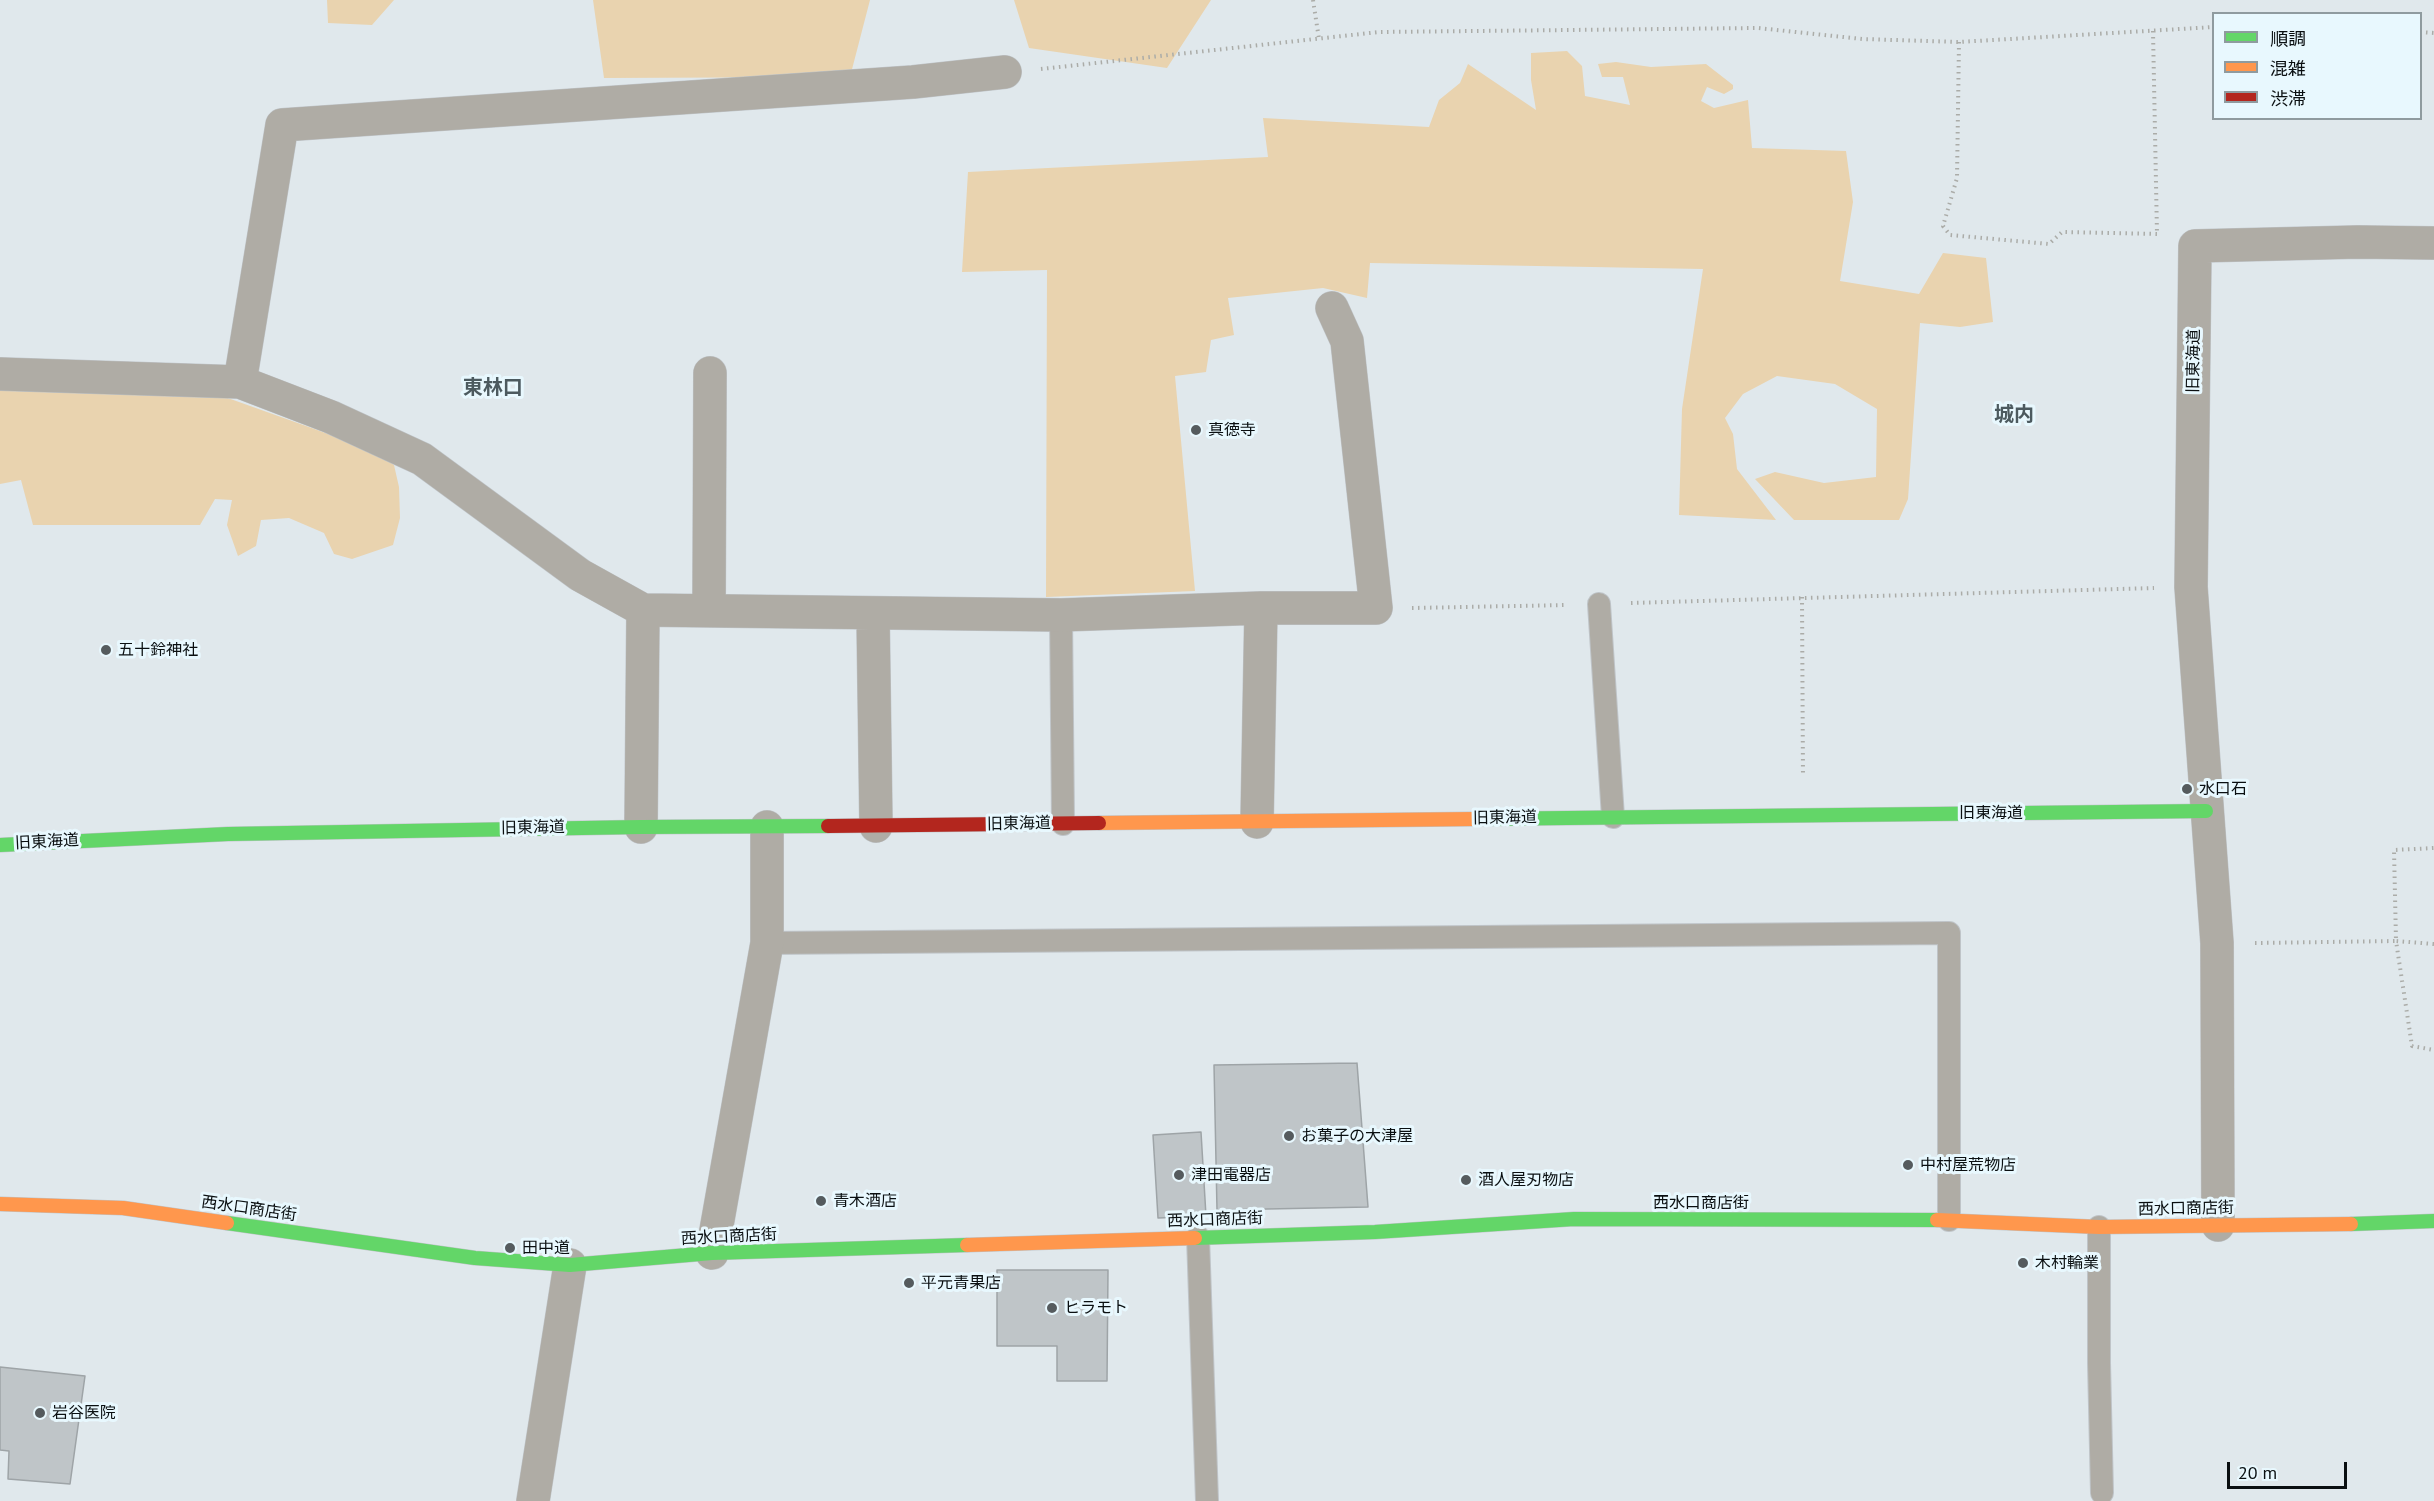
<!DOCTYPE html>
<html>
<head>
<meta charset="utf-8">
<style>
  body { margin:0 }
  #map { position:relative; width:2434px; height:1501px; overflow:hidden; background:#e0e8ec; font-family:"PT Sans","Noto Sans JP",sans-serif }
  canvas { display:block }
  .legend { position:absolute; left:2212px; top:12px; width:210px; height:108px; box-sizing:border-box; background:#e8f8fe; border:2px solid #8f9b9f; margin:0; padding:8px 10px; list-style:none; font-size:18px; color:#0a0f11 }
  .legend li { display:flex; align-items:center; gap:12px; height:30px }
  .legend b { width:30px; border:2px solid #8f9b9f }
  .scale { position:absolute; left:2227px; top:1462px; width:120px; height:27px; box-sizing:border-box; border:3px solid #0a0f11; border-top:0; padding-left:8px; font-size:18px; line-height:21px; white-space:nowrap; color:#0a0f11; -webkit-text-stroke:4px #e8f8fe; paint-order:stroke }
</style>
</head>
<body>
<div id="map">
<canvas width="2434" height="1501"></canvas>
<ul class="legend">
<li><b style="height:8px;background:#63d668"></b>順調</li>
<li><b style="height:8px;background:#ff974d"></b>混雑</li>
<li><b style="height:8px;background:#b3261e"></b>渋滞</li>
</ul>
<div class="scale">20 m</div>
</div>
<script>
const c = document.querySelector('canvas').getContext('2d');
c.lineJoin = 'round';
function paint(path, color) {
  c.fillStyle = color;
  c.fill(path, 'evenodd');
}
function toPath(rows) {
  const path = new Path2D();
  for (const r of rows) {
    path.moveTo(r[0], r[1]);
    for (let i = 2; i < r.length; i += 2) path.lineTo(r[i], r[i + 1]);
  }
  return path;
}
function trace(path, color, width, dash) {
  c.strokeStyle = color;
  c.lineWidth = width;
  c.lineCap = dash ? 'butt' : 'round';
  c.setLineDash(dash || []);
  c.stroke(path);
}
function drawText(font, color, halo, rows, align = 'center') {
  c.font = font + ' "PT Sans","Noto Sans JP",sans-serif';
  c.lineWidth = 6;
  c.setLineDash([]);
  c.textBaseline = 'middle';
  c.strokeStyle = halo;
  c.fillStyle = color;
  for (const [text, x, y, turn = 0] of rows) {
    c.save();
    c.translate(x, y);
    c.rotate((+turn || 0) * Math.PI / 180);
    c.textAlign = isNaN(turn) ? turn : align;
    if (halo) c.strokeText(text, 0, 0);
    c.fillText(text, 0, 0);
    c.restore();
  }
}
paint(toPath([
  [327,0,394,0,372,25,328,23],
  [593,0,870,0,850,77,604,78],
  [1014,0,1211,0,1167,68,1029,48],
  [1567,51,1582,66,1585,96,1630,105,1623,77,1602,77,1598,64,1616,62,1651,67,1706,64,1733,85,1733,89,1724,94,1707,87,1701,101,1714,108,1748,100,1752,148,1846,151,1853,202,1840,281,1919,294,1943,253,1986,258,1993,322,1960,327,1920,323,1908,499,1899,520,1794,520,1755,479,1775,472,1824,483,1876,477,1877,409,1835,384,1777,376,1743,394,1725,418,1733,434,1737,469,1776,520,1679,515,1682,409,1703,269,1370,263,1367,298,1323,288,1228,298,1234,335,1211,340,1206,372,1175,376,1195,591,1046,597,1047,270,962,272,968,172,1268,157,1263,118,1429,127,1439,100,1460,83,1468,64,1536,110,1531,80,1531,53],
  [0,381,225,397,376,451,394,465,399,487,400,518,393,545,352,559,334,554,324,533,289,518,261,520,256,546,238,556,227,525,232,500,215,499,200,525,33,525,21,480,0,484]
]), '#e9d3af');
const building = toPath([
  [1357,1063,1368,1207,1217,1210,1214,1065,1357,1063],
  [1201,1132,1206,1216,1158,1218,1153,1135,1201,1132],
  [997,1270,1108,1270,1107,1381,1057,1381,1057,1346,997,1346,997,1270],
  [0,1367,85,1376,70,1484,8,1479,9,1451,0,1450,0,1367]
]);
paint(building, '#bfc5c8');
trace(building, '#9ea4a7', 1.5);
const lane = toPath([
  [1599,604,1613,817],
  [1061,615,1063,824],
  [767,943,1949,933,1949,1220],
  [2099,1227,2099,1363,2102,1493],
  [1198,1237,1207,1501]
]);
const street = toPath([
  [0,374,240,382,331,417,422,459,580,575,643,610,1061,615,1261,608,1376,608,1347,341,1332,308],
  [240,382,282,125,913,82,1005,72],
  [709,611,710,373],
  [873,614,876,826],
  [1257,822,1261,608],
  [641,827,643,610],
  [2218,1225,2217,943,2191,587,2195,246,2358,242,2434,243],
  [712,1253,767,943,767,827],
  [533,1501,570,1265]
]);
const fast = toPath([
  [1476,819,2206,811],
  [0,845,228,834,641,827,828,826],
  [227,1223,475,1258,570,1265,712,1253,967,1245],
  [2351,1224,2434,1221],
  [1195,1238,1375,1232,1574,1219,1937,1220]
]);
const slow = toPath([
  [1099,823,1476,819],
  [0,1204,123,1208,227,1223],
  [1937,1220,2099,1227,2351,1224],
  [967,1245,1195,1238]
]);
const jam = toPath([
  [828,826,1099,823]
]);
trace(lane, '#bfc4c8', 24);
trace(street, '#bfc4c8', 34);
trace(fast, '#bfc4c8', 15);
trace(slow, '#bfc4c8', 15);
trace(jam, '#bfc4c8', 15);
trace(toPath([
  [1313,0,1319,39],
  [2153,31,2157,234],
  [2420,32,2434,33],
  [1959,42,1957,178,1943,226,1950,235,2049,244,2062,232,2161,234],
  [1041,69,1379,32,1758,28,1862,39,1959,42,2214,27],
  [1802,597,1803,777],
  [1631,603,2154,588],
  [1412,608,1567,605],
  [2255,943,2396,941,2394,850,2434,848],
  [2434,944,2396,941,2412,1046,2434,1050]
]), '#abaca8', 4, [1.5, 4.5]);
trace(lane, '#afaca5', 22);
trace(street, '#afaca5', 33);
trace(fast, '#63d668', 14);
trace(slow, '#ff974d', 14);
trace(jam, '#b3261e', 14);
for (const [x, y, r, color] of [
  [1196,430,6,"#555b5e"],
  [106,650,6,"#555b5e"],
  [2187,789,6,"#555b5e"],
  [1289,1136,6,"#555b5e"],
  [1908,1165,6,"#555b5e"],
  [1179,1175,6,"#555b5e"],
  [1466,1180,6,"#555b5e"],
  [821,1201,6,"#555b5e"],
  [510,1248,6,"#555b5e"],
  [2023,1263,6,"#555b5e"],
  [909,1283,6,"#555b5e"],
  [1052,1308,6,"#555b5e"],
  [40,1413,6,"#555b5e"]
]) {
  const dot = new Path2D();
  dot.arc(x, y, r, 0, 2 * Math.PI);
  c.fillStyle = color;
  c.fill(dot);
  trace(dot, '#e8f8fe', 2);
}
drawText('16px', '#0a0f11', '#e8f8fe', [
  ["旧東海道",2194,361,-89],
  ["旧東海道",1991,813],
  ["旧東海道",1505,818,-1],
  ["旧東海道",1019,824,-1],
  ["旧東海道",533,828,-1],
  ["旧東海道",47,842,-3],
  ["西水口商店街",1701,1203],
  ["西水口商店街",249,1209,8],
  ["西水口商店街",2186,1209,-1],
  ["西水口商店街",1215,1220,-2],
  ["西水口商店街",729,1237,-3]
]);
drawText('16px', '#0a0f11', '#e8f8fe', [
  ["真徳寺",1208,430],
  ["五十鈴神社",118,650],
  ["水口石",2199,789],
  ["お菓子の大津屋",1301,1136],
  ["中村屋荒物店",1920,1165],
  ["津田電器店",1191,1175],
  ["酒人屋刃物店",1478,1180],
  ["青木酒店",833,1201],
  ["田中道",522,1248],
  ["木村輪業",2035,1263],
  ["平元青果店",921,1283],
  ["ヒラモト",1064,1308],
  ["岩谷医院",52,1413]
], 'left');
drawText('bold 20px', '#4c5a5f', '#e8f8fe', [
  ["東林口",493,388],
  ["城内",2014,415]
]);
</script>
</body>
</html>
